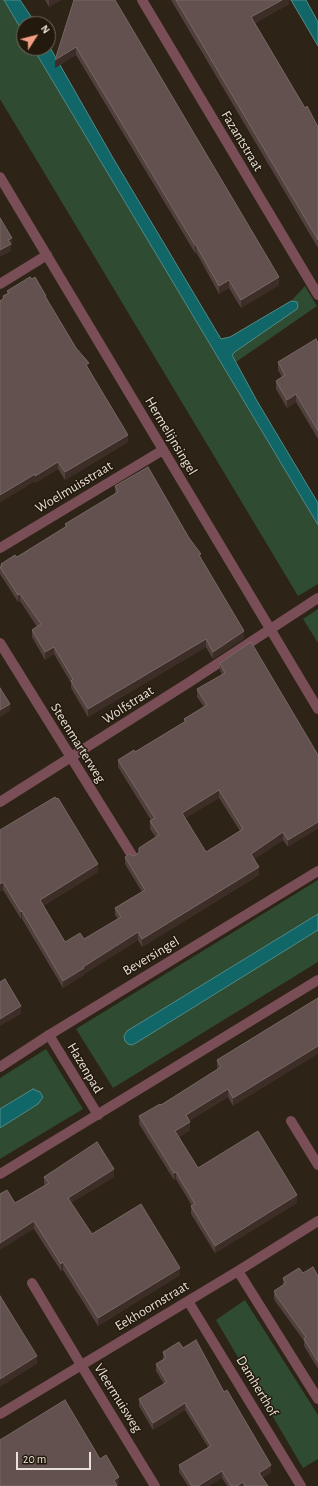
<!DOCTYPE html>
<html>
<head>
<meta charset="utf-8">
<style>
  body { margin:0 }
  #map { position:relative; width:318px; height:1486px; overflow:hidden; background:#2d2316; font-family:"Alegreya Sans",sans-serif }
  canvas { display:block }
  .north { position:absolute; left:16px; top:16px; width:40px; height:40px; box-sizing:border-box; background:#23190c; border:1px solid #72695e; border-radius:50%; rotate:54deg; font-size:11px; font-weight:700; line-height:16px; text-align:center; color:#e8e1d9 }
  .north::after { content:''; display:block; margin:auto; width:14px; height:18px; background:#f39f83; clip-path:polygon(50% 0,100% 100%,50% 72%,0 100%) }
  .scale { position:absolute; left:16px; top:1452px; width:75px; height:18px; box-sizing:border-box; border:2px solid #e8e1d9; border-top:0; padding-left:5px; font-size:12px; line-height:14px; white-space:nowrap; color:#e8e1d9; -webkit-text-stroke:3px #23190c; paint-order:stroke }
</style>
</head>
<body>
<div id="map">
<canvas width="318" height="1486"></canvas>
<div class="north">N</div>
<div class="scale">20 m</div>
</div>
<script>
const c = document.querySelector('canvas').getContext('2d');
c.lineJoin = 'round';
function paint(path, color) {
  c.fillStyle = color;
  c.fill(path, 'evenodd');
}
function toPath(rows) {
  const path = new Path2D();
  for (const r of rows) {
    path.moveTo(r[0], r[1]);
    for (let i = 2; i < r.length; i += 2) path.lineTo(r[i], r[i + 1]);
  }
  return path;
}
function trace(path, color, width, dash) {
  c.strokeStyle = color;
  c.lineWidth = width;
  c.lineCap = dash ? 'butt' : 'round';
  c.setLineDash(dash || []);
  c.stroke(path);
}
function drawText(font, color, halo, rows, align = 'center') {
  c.font = font + ' "Alegreya Sans",sans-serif';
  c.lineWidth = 3;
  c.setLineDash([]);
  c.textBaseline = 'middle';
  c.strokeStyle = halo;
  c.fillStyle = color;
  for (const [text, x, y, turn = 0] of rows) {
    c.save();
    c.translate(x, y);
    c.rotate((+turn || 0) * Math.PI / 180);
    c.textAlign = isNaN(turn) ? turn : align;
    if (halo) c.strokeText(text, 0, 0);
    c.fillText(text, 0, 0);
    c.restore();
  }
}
paint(toPath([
  [0,0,4,0,24,34,24,48,33,48,318,525,318,584,298,596,0,99],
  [305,286,317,306,236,362,232,355,236,351,297,302,291,301],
  [318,609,318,643,303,619],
  [318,880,318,914,127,1031,136,1043,318,930,318,962,113,1088,76,1029],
  [46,1049,83,1109,0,1159,0,1128,38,1104,33,1089,0,1109,0,1078],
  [245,1300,318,1415,318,1459,303,1468,216,1320]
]), '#2f4b32');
const water = toPath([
  [4,0,20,0,36,24,24,24,24,34,4,0],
  [291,0,306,0,318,22,318,46,291,0],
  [48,44,113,158,221,339,230,337,291,301,297,302,298,306,297,309,236,351,232,355,257,401,318,503,318,525,33,48,48,48,48,44],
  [318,914,318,930,136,1043,132,1045,128,1044,125,1041,124,1036,127,1031,318,914],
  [33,1089,40,1092,43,1097,38,1104,0,1128,0,1109,33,1089]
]);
paint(water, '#116667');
trace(water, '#528b89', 1);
trace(toPath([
  [291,1121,318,1165],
  [32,1283,81,1365]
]), '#7a4e57', 10);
trace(toPath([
  [49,1035,98,1115]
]), '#7a4e57', 10);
trace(toPath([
  [142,0,318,295],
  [0,177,318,709],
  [0,284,47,255],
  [0,548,163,450],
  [0,643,133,857],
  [0,802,188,683,318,598],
  [0,1067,49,1035,318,871],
  [0,1174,318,980],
  [238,1271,318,1399],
  [188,1301,301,1486],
  [81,1365,155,1486],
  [0,1414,238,1271,318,1221]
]), '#7a4e57', 10);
paint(toPath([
  [45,0,61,0,49,7],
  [74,0,279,285,241,308,229,288,219,294,196,252,195,253,76,55,55,68],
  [171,0,289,0,289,4,255,23,305,108,318,127,318,248],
  [32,279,46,299,89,369,128,442,65,480,58,469,35,483,35,481,0,502,0,301,3,299,3,296,7,294,7,291],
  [318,343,318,439,296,402,287,408,276,389,276,381,282,377,278,370,278,362],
  [115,486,201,559,244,638,213,659,206,647,88,717,71,688,71,683,54,654,45,660,32,637,32,630,37,627,20,601,18,602,0,574,0,567,1,564,17,557,65,527,65,524,115,494],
  [220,663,312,744,288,847,283,840,254,859,259,875,142,947,138,940,84,974,84,975,63,988,22,919,21,919,3,890,0,891,0,830,98,872,43,906,65,942,84,939,118,919,115,915,115,908,142,892,125,864,125,857,136,855,156,838,150,829,150,821,151,820,118,767,118,760,135,752,184,722,184,719,204,707,197,697,197,689,222,675,220,670],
  [219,798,240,831,206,852,185,818],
  [318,998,233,1106,228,1097,189,1121,190,1130,179,1137,198,1168,297,1203,215,1253,191,1214,191,1206,192,1206,176,1179,174,1180,139,1124,139,1116,161,1105,218,1069,217,1068,217,1060],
  [44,1177,114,1177,71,1203,92,1234,180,1275,98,1326,63,1270,61,1271,34,1229,15,1203,45,1185,44,1184],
  [303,1273,318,1276,318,1369,304,1346,304,1341,275,1301,274,1298,274,1291,283,1285,283,1278],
  [183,1348,224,1392,271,1472,262,1478,268,1486,227,1486,222,1478,209,1486,188,1486,179,1472,179,1465,208,1447,185,1410,153,1430,139,1406,139,1399,164,1384,156,1371,156,1364,163,1360,163,1352]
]), '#52403e');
paint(toPath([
  [49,0,61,0,49,7],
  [282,0,289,0,289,4,251,25,251,17],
  [76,47,76,55,55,68,55,60],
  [12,238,12,245,11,246,11,251,0,257,0,250,8,240],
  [195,245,196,245,196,252,195,253],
  [279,277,279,285,241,308,241,300],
  [229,280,229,288,219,294,219,286],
  [296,394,296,402,287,408,287,400],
  [128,435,128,442,65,480,65,472],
  [58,462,58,469,35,483,35,476],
  [35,474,35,481,0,502,0,495],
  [20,594,20,601,18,602,18,595],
  [244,631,244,638,213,659,213,652],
  [206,639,206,647,88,717,88,709],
  [54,647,54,654,45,660,45,652],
  [10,704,10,711,0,717,0,710],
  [219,790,219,798,182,820,182,813],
  [318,822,318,829,288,847,288,840],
  [283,832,283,840,251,862,251,854],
  [98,864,98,872,40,908,40,900],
  [259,867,259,875,142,947,142,939],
  [3,882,3,890,0,891,0,884],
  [22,911,22,919,21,919,21,912],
  [138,932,138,940,84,974,84,975,63,988,63,981,83,967],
  [21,1006,21,1014,0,1026,0,1019],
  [318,1046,318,1054,233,1106,233,1098],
  [228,1089,228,1097,186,1123,186,1115],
  [190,1122,190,1130,175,1139,175,1131],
  [114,1169,114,1177,68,1205,68,1198],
  [176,1172,176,1179,174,1180,174,1173],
  [297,1195,297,1203,215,1253,215,1246],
  [34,1221,34,1229,0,1250,0,1243],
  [63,1262,63,1270,61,1271,61,1264],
  [180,1268,180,1275,98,1326,98,1318],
  [37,1356,37,1364,0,1387,0,1379],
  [185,1403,185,1410,153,1430,153,1423],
  [271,1465,271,1472,259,1480,259,1473],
  [222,1471,222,1478,209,1486,198,1486],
  [119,1477,119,1485,116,1486,114,1480],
  [243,1482,243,1486,237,1486]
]), '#3d2d27');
const building = toPath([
  [74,0,115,0,279,277,241,300,229,280,219,286,196,245,195,245,76,47,55,60,74,0],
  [176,0,282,0,251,17,305,108,307,106,318,127,318,240,176,0],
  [0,218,12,238,8,240,11,244,0,250,0,218],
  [30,277,32,279,35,277,46,296,45,296,76,348,89,363,86,365,128,435,65,472,58,462,35,476,35,474,0,495,0,301,4,298,3,296,9,293,7,291,30,277],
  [316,339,318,343,318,431,296,394,287,400,276,381,285,375,278,362,316,339],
  [148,467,189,538,201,554,199,555,244,631,213,652,206,639,88,709,71,681,73,679,54,647,45,652,32,630,41,624,20,594,18,595,0,567,2,566,1,564,15,555,17,557,67,526,65,524,118,492,115,486,148,467],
  [251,642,318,755,318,822,288,840,283,832,251,854,259,867,142,939,138,932,83,967,84,968,63,981,22,911,21,912,3,882,0,884,0,830,55,797,57,799,58,798,98,864,40,900,65,942,80,933,84,939,121,917,115,908,145,890,125,857,129,854,133,856,136,855,139,852,139,848,159,835,150,821,155,818,118,760,134,750,135,752,186,721,184,719,207,705,197,689,225,673,220,663,251,642],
  [219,790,243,829,206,852,182,813,219,790],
  [0,688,10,704,0,710,0,688],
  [5,979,21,1006,0,1019,0,982,5,979],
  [318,998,318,1046,233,1098,228,1089,186,1115,190,1122,175,1131,198,1168,258,1131,297,1195,215,1246,191,1206,195,1204,176,1172,174,1173,139,1116,160,1104,161,1105,221,1067,217,1060,318,998],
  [97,1142,114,1169,68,1198,92,1234,141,1204,180,1268,98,1318,63,1262,61,1264,34,1221,0,1243,0,1194,7,1190,15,1203,49,1183,44,1177,97,1142],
  [313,1267,318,1276,318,1362,304,1339,306,1337,275,1294,276,1294,274,1291,286,1283,283,1278,299,1268,303,1273,313,1267],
  [0,1296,37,1356,0,1379,0,1296],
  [196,1340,224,1392,227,1390,271,1465,259,1473,268,1486,245,1486,243,1482,237,1486,231,1486,222,1471,198,1486,192,1486,179,1465,211,1446,185,1403,153,1423,139,1399,167,1382,156,1364,166,1358,163,1352,179,1342,183,1348,196,1340],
  [65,1400,100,1459,106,1455,119,1477,114,1480,117,1486,0,1486,0,1440,65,1400]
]);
paint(building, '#62514e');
trace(building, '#776864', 1);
drawText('14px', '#e8e1d9', '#23190c', [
  ["Fazantstraat",242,141,59],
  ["Hermelijnsingel",171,436,59],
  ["Woelmuisstraat",74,487,-31],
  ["Wolfstraat",128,705,-33],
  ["Steenmarterweg",78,743,58],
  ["Beversingel",151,956,-31],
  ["Hazenpad",85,1068,59],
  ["Eekhoornstraat",152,1306,-31],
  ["Damherthof",257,1386,59],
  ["Vleermuisweg",118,1398,58]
]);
</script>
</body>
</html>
